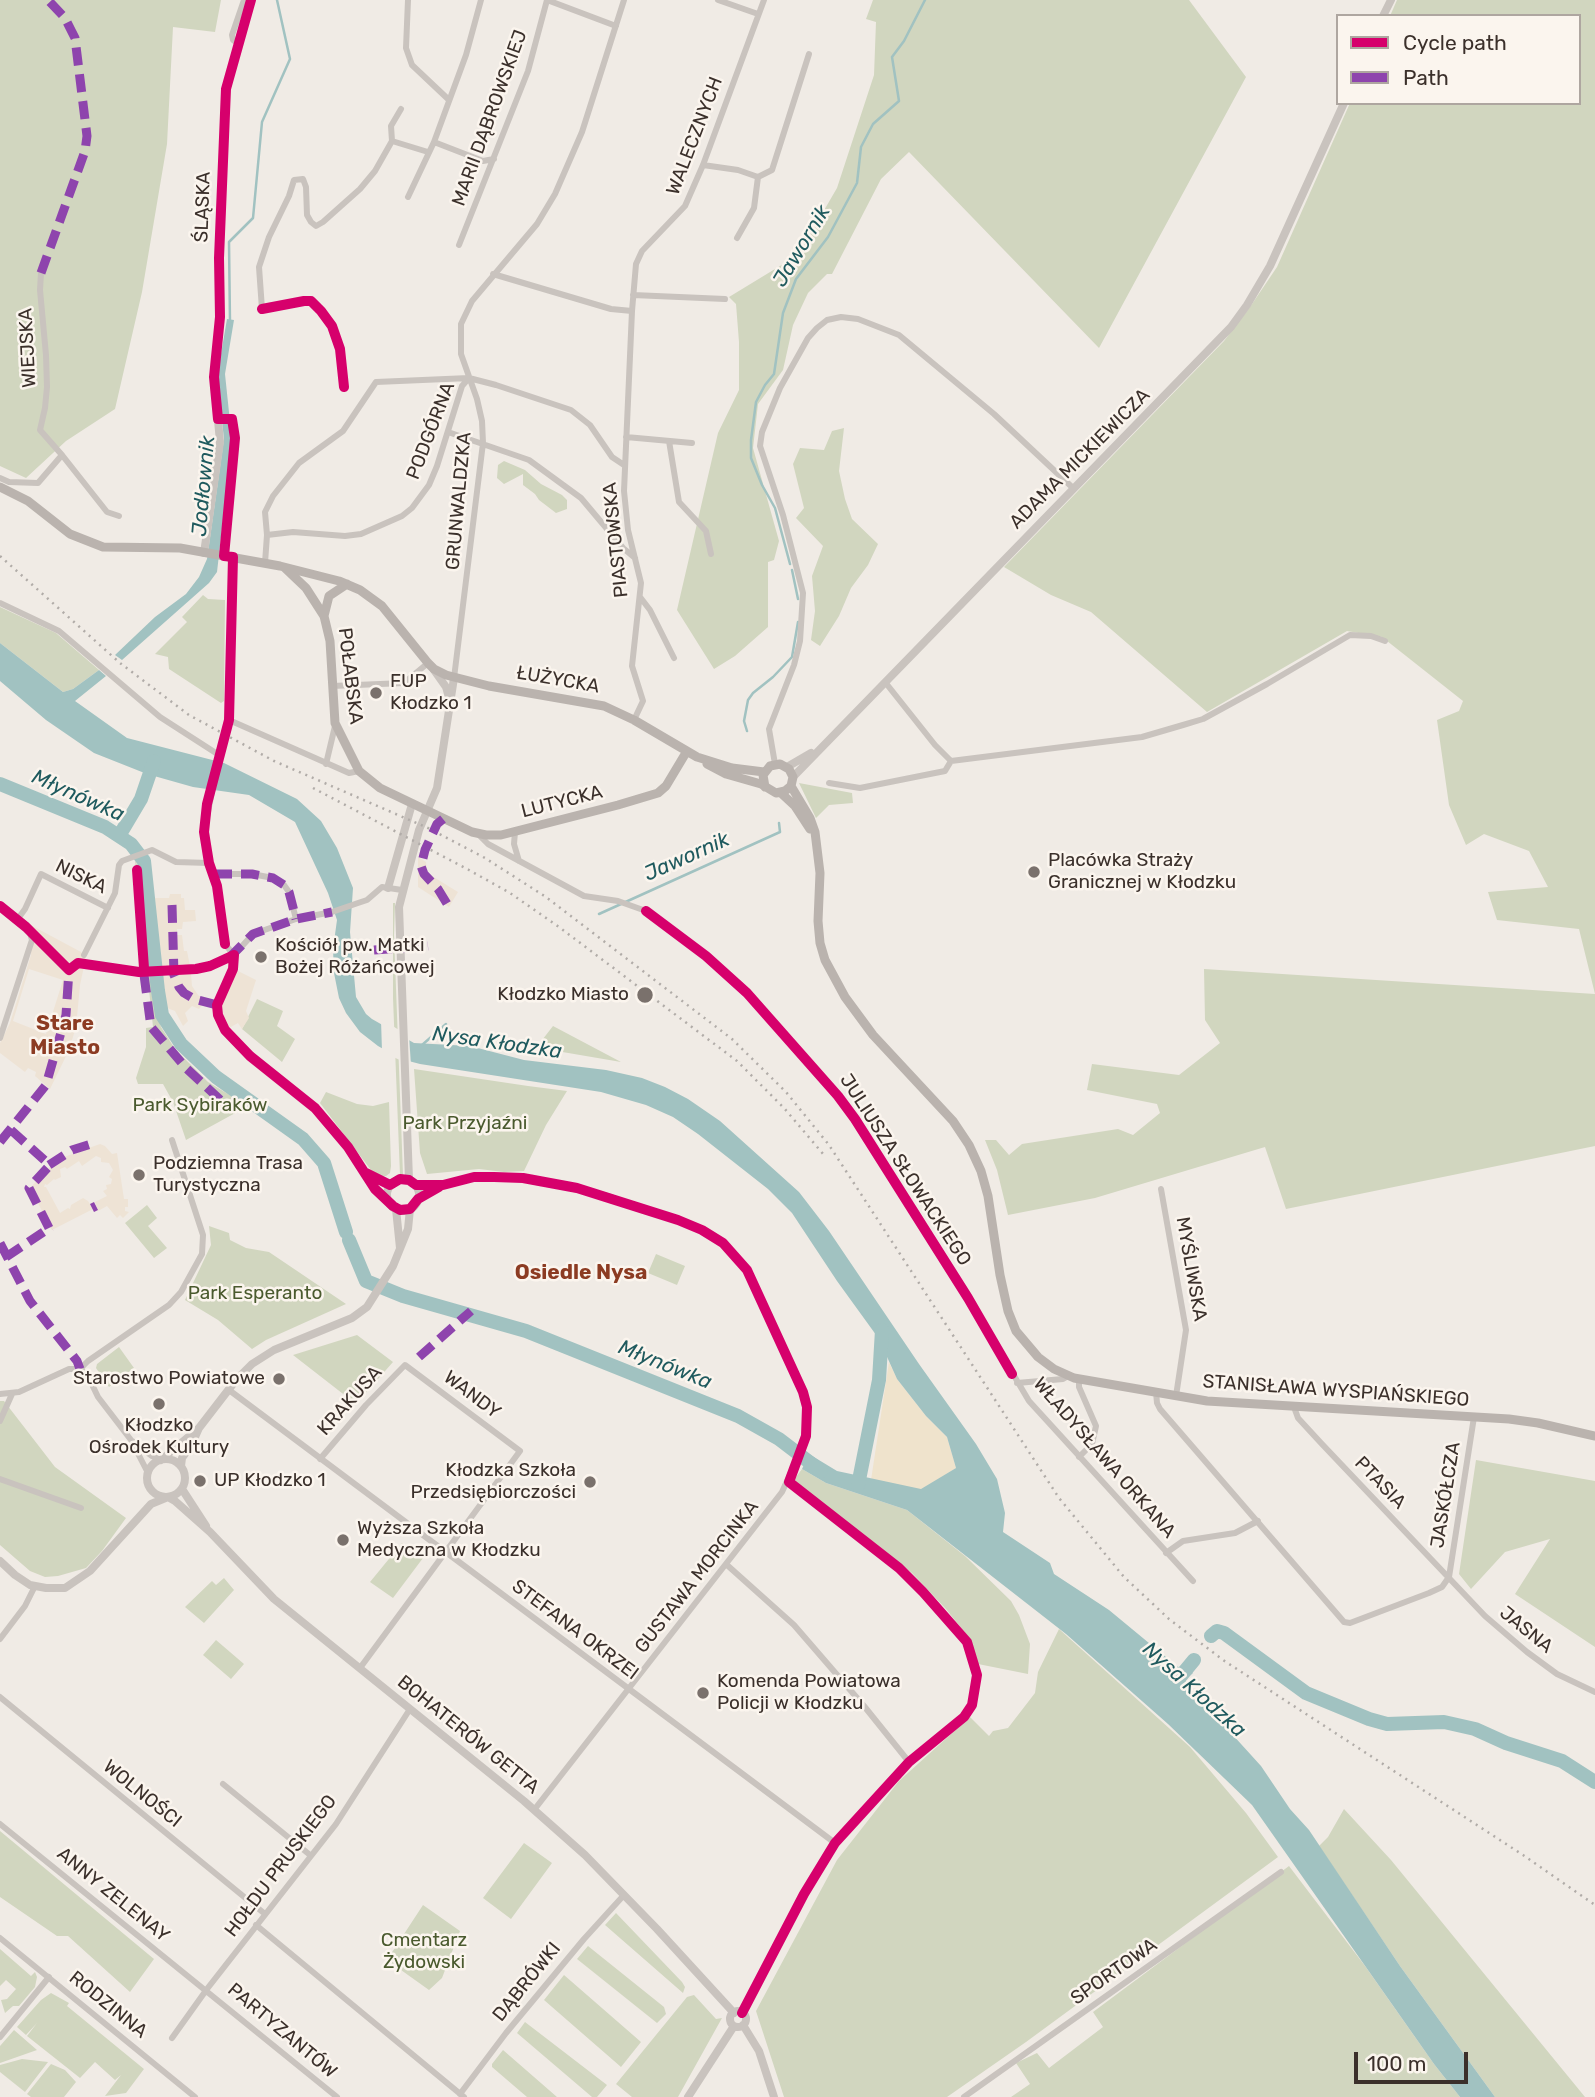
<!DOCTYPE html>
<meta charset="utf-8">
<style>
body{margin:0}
#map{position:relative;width:1595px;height:2097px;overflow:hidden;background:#f0ebe5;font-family:Rubik,sans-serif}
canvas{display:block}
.legend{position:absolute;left:1336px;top:14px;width:245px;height:91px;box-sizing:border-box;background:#fbf5ee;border:2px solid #aea6a0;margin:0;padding:9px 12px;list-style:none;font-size:21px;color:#3b302b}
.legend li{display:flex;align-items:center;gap:14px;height:35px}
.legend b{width:35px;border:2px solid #aea6a0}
.scale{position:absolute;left:1354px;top:2052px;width:114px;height:32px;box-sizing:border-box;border:4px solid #3b302b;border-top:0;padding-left:9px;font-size:21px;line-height:24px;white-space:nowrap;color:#3b302b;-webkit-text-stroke:5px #fbf5ee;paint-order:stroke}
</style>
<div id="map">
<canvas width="1595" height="2097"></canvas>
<ul class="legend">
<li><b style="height:9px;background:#d6006c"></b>Cycle path</li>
<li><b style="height:9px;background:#8e44ad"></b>Path</li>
</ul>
<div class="scale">100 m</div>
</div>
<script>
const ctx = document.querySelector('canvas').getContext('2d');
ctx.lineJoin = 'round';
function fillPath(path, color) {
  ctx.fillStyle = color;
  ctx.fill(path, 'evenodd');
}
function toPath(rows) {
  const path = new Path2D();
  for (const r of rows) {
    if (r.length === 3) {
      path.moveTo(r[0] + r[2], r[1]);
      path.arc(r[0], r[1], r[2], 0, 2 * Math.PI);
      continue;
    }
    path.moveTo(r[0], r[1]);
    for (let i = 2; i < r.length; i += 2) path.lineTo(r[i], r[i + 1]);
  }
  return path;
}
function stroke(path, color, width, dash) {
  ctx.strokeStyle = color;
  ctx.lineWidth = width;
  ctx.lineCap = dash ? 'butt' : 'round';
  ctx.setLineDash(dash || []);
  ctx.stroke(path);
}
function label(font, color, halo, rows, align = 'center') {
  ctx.font = font + ' Rubik,sans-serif';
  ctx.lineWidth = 5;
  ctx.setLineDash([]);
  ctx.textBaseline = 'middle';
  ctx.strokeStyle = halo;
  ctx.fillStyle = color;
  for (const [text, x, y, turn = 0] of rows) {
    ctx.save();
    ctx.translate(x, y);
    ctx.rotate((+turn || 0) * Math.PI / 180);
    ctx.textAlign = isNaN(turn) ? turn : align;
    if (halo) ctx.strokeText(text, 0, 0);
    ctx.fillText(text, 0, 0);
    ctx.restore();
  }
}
fillPath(toPath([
 [0,0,221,0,215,32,173,27,167,144,142,292,115,409,66,441,26,478,0,466],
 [873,0,1189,0,1246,77,1099,348,909,152,881,179,832,274,827,274,808,293,793,325,783,370,758,404,753,448,779,541,774,560,768,562,768,627,735,656,714,669,677,610,718,433,739,390,739,342,736,304,729,297,798,255,837,188,874,75,876,22,866,19],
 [1397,0,1595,0,1595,1146,1286,1209,1265,1147,1095,1198,1008,1215,997,1170,985,1140,996,1140,1009,1155,1022,1144,1118,1129,1133,1135,1160,1113,1157,1104,1087,1090,1092,1064,1179,1075,1220,1043,1205,1020,1204,969,1595,994,1579,929,1497,920,1488,892,1548,887,1529,851,1484,834,1466,845,1449,805,1437,720,1459,711,1463,701,1382,637,1347,631,1207,712,1091,612,1051,595,1004,567,1224,341,1250,307,1277,267,1350,103,1579,103,1579,16,1390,16],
 [844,428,839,471,845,499,852,519,878,544,868,565,851,588,839,616,820,646,811,640,815,611,812,576,823,546,796,518,804,508,793,464,800,448,824,450,832,431],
 [504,461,525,470,541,484,562,495,567,500,567,509,556,513,539,500,535,494,523,485,523,474,504,484,497,478,498,465],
 [203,595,208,599,225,600,224,701,221,703,169,669,168,657,155,654,187,622,182,617],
 [0,607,56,633,99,670,73,689,63,692,0,643],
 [799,783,852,793,853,803,829,805,816,818],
 [135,860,140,871,152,996,161,1027,175,1049,208,1082,248,1106,186,1140,173,1102,163,1084,138,1084,136,1078,146,1047,146,1028,153,1027],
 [393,903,395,903,394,935,403,1175,400,1175,393,998],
 [257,999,283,1011,277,1026,295,1039,282,1062,242,1029],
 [553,1026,621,1062,539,1048,539,1044],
 [414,1069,528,1086,567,1091,546,1125,524,1171,504,1172,479,1169,427,1174,420,1153],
 [326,1092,357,1104,373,1106,389,1102,391,1166,390,1173,386,1176,380,1177,371,1170,320,1103],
 [147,1205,157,1218,148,1226,167,1248,154,1258,125,1223],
 [209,1226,229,1233,230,1240,246,1248,269,1252,346,1304,266,1340,252,1349,218,1320,185,1300,211,1245],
 [656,1254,685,1266,677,1285,648,1273],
 [357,1335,393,1362,356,1404,293,1355],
 [119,1347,134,1368,109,1387,96,1368,97,1364],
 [0,1401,4,1401,55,1467,126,1518,102,1551,86,1568,58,1576,45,1577,30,1571,0,1545],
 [1476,1460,1595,1481,1595,1647,1515,1594,1550,1539,1505,1552,1471,1589,1459,1574],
 [802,1469,826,1483,907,1510,965,1556,1011,1601,1019,1615,1030,1644,1028,1674,978,1664,970,1639,946,1609,912,1573,793,1481],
 [402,1543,423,1558,393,1598,370,1582],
 [224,1578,234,1590,204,1623,185,1607,212,1581,216,1585],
 [1059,1629,1190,1747,1246,1813,1278,1857,1026,2042,947,2097,784,2097,756,2011,837,1860,899,1781,970,1717,989,1736,993,1731,1008,1728,1035,1693,1038,1672],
 [216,1640,244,1664,231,1679,203,1655],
 [1344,1809,1391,1860,1585,2097,1495,2097,1400,1966,1319,1846,1328,1837],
 [0,1831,154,1959,130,1992,68,1936,57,1936,0,1897],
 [524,1843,552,1863,511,1919,483,1898],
 [1289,1866,1365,1966,1434,2064,1460,2097,1011,2097,1030,2084,1016,2063,1037,2053,1049,2068,1103,2027,1093,2012],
 [423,1905,460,1931,442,1978,429,1990,387,1960],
 [616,1913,682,1982,685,1987,683,1993,605,1925],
 [588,1946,664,2007,666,2014,657,2023,577,1959],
 [0,1949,31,1976,35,1972,37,1977,35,1987,19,2006,13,2006,5,2013,1,2000,7,1999,16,1989,6,1980,0,1986],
 [564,1975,641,2042,621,2067,544,2000],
 [51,1993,69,2003,67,2006,144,2069,126,2093,105,2096,121,2075,115,2080,95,2062,80,2078,75,2074,27,2036,37,2023,26,2035,17,2027,41,2000],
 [694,1995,716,2019,722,2018,678,2097,632,2097,616,2084,687,1997],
 [525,2022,607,2085,597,2097,592,2097,517,2033],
 [14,2030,37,2050,0,2063,0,2046],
 [503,2050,557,2097,527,2097,492,2067,492,2064],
 [22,2059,48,2062,25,2092,0,2072,0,2065],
 [51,2064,65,2070,76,2082,64,2097,31,2097,27,2094]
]), '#d1d6bf');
fillPath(toPath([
 [889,1362,897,1379,926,1416,947,1437,956,1468,921,1490,871,1480]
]), '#efe3cc');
fillPath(toPath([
 [418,857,426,862,427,873,458,892,449,907,418,887],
 [170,894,181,894,181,898,184,898,185,910,195,910,196,921,183,922,182,929,177,929,177,935,182,935,184,951,187,951,190,966,183,964,167,967,166,965,160,967,155,898,169,898],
 [25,922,81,952,86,957,80,985,76,1027,69,1050,50,1089,35,1076,36,1072,28,1068,25,1072,0,1053,0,1043,10,1023,31,955,29,928],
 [29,969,63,980,46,1034,13,1021],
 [236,970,256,980,246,1011,249,1018,242,1029,238,1023,229,1028,224,1019,222,1006],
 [197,972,191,974,192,986,198,995,206,1000,199,1009,192,1006,185,1013,188,1021,183,1026,175,1011,167,1008,161,974,167,977,169,974],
 [100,1144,105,1146,112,1154,117,1153,124,1199,128,1199,128,1207,125,1207,125,1211,129,1212,123,1218,120,1215,117,1218,107,1206,98,1211,95,1202,107,1196,103,1191,107,1189,106,1185,111,1184,112,1179,109,1177,113,1170,109,1163,101,1162,101,1158,96,1156,82,1166,79,1161,67,1169,65,1167,60,1169,61,1177,55,1180,54,1179,47,1185,45,1184,44,1187,46,1187,60,1213,68,1208,70,1209,71,1205,83,1198,88,1201,93,1209,52,1230,30,1188,51,1166,64,1157]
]), '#eee3d5');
fillPath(toPath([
 [227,319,234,320,225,374,232,441,217,572,209,583,122,660,115,655,155,617,186,594,199,577,207,559,224,439,217,377],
 [0,643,63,692,73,689,99,670,106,676,75,701,127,738,224,763,297,799,321,821,337,848,353,888,350,932,356,997,366,1014,372,1019,414,1043,470,1046,524,1060,606,1070,642,1078,665,1087,688,1099,720,1121,799,1192,829,1231,919,1364,976,1444,997,1479,1005,1513,1003,1532,1050,1563,1054,1574,1109,1610,1178,1667,1185,1666,1193,1673,1185,1680,1192,1690,1261,1766,1290,1809,1309,1830,1400,1966,1495,2097,1460,2097,1434,2064,1252,1805,1168,1724,1066,1634,907,1510,826,1483,802,1469,809,1454,837,1471,921,1489,956,1468,947,1437,926,1416,897,1379,879,1339,837,1281,792,1213,768,1189,698,1134,673,1117,646,1105,601,1092,420,1064,401,1059,378,1046,360,1032,346,1013,339,998,334,973,333,949,337,920,328,893,295,822,249,795,193,787,147,774,94,753,46,720,0,681]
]), '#a1c2c1');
fillPath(toPath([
 [381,1019,409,1036,411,1065,382,1052]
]), '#f0ebe5');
stroke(toPath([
 [230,323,229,242,253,218,262,122,290,59,277,0],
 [790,564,775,508,762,485,751,458,751,440,756,402,765,385,774,374,783,313,796,279,828,237,857,183,861,147,873,124,899,101,892,57,904,41,925,0],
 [792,570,798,599],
 [747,731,744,721,748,700,753,693,773,677,792,657,798,622],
 [599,914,780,832,779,823],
 [422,1045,446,1024]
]), '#a1c2c1', 2.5);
stroke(toPath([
 [0,784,105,827,131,844,144,861,158,991,162,1015,181,1044,216,1077,303,1139,324,1163,346,1232],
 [119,836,141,799,154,761],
 [349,1240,366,1281,403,1296,526,1331,738,1416,779,1439,821,1471],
 [858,1485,879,1380,882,1330],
 [1211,1636,1217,1631,1224,1633,1306,1693,1369,1719,1387,1724,1444,1722,1475,1729,1506,1743,1562,1761,1595,1782],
 [1175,1683,1194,1660]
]), '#a1c2c1', 14);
stroke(toPath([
 [221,747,226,730]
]), '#ccc6c0', 6, [6, 3]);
stroke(toPath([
 [408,0,406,48,412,65,448,99],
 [547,0,616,26],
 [718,0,758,14],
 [239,44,233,40,232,35,244,0],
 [392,141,391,126,401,109],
 [434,142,483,161,494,159],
 [703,165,738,170,758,177,772,170,809,54],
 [408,197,434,142,466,55,481,0],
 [737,238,754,208,758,177],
 [459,245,528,71,547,0],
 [41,273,40,290,46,355,47,387,45,408,40,430,62,455,107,512,119,516],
 [493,274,611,309,632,311],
 [633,295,725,299],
 [262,309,259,267,269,237,289,196,294,180,303,179,306,187,307,215,311,222,316,226,323,222,360,189,375,171,392,141,428,152],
 [448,432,529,460,581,498,623,548,635,558],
 [626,437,692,443],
 [669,441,679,502,706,531,711,554],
 [0,478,9,482,38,483,62,455],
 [267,535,293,532,345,536,361,534,402,516,412,508,429,485,437,466,462,386,469,378],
 [265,563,267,535,265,512,273,496,299,463,343,431,376,382,469,378,496,385,571,410,590,425,612,457,624,465],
 [640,597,650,610,674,658],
 [0,603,59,631,160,717,219,755],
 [454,678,483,443,482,421,477,399,461,354,461,324,472,301,537,224,555,194,582,132,624,0],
 [332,686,404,683,428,663],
 [229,720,340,769,349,773,359,771],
 [634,720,643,701,632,666,641,583,628,530,624,491,632,311,636,264,642,251,685,206,703,165,764,0],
 [226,730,230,701,233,557],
 [221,747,204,832,209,863,217,886,225,944,234,955],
 [951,761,1142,737,1183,725,1203,719,1267,684,1350,635,1371,636,1385,641],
 [326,764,335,726],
 [775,764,769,729,794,665,800,641,803,593,783,515,760,446,762,432,780,388,808,338,817,328,827,320,841,317,858,319,899,335,994,414,1073,488],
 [829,783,860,788,945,771,951,761,935,745,885,682],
 [515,832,514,844,519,861],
 [479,835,488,844,584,896,618,901,646,911,706,956,747,993,819,1073,855,1119,968,1298,1029,1401,1193,1581],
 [214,874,252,874,273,878,284,885,289,892,296,919],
 [0,906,29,930,32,940,0,1038],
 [17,920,25,909,41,874,108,908],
 [84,955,115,893,119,865,122,861,152,850,176,862,209,863],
 [234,955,233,969,217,1005,218,1015,225,1030,250,1056,315,1108,348,1147,375,1189,388,1200],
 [234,955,253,934,296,919,332,912,358,903,367,900,382,887,402,890],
 [368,1174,390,1185],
 [416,1185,443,1185,474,1177,523,1178,577,1188,611,1197,702,1230,723,1243,747,1270,789,1360,807,1407,804,1444,782,1492,534,1810],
 [1161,1189,1186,1330,1176,1396],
 [418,1199,441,1186],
 [80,1369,88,1361,169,1305,181,1292,202,1254,203,1235,172,1140],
 [80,1369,87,1374,98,1397,131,1440,148,1473],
 [1079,1379,1079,1387,1096,1426,1092,1444,1079,1457],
 [1017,1383,1063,1379,1068,1376],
 [229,1390,835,1843],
 [1156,1392,1157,1403,1160,1409,1344,1622,1350,1623,1429,1593,1442,1587,1449,1577,1474,1417],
 [0,1394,19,1392,69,1369,80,1369],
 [1294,1407,1298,1418,1321,1443,1485,1616,1527,1652,1557,1674,1595,1692],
 [0,1421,12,1394],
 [132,1441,152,1456,161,1460],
 [320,1459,366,1405,405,1365,520,1451,360,1668],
 [0,1479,81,1508],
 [1166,1553,1183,1541,1235,1533,1258,1521],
 [727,1565,794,1625,864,1706,909,1762],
 [0,1639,25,1606,35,1586],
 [0,1697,265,1914],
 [223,1784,310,1855],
 [0,1824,337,2097],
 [256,1925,464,2097],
 [0,1938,195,2097],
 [742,2013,804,1894,835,1843,909,1762,964,1717,972,1705,977,1675,967,1642,923,1592,899,1568,789,1482],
 [0,2037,49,1977],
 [172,2038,207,1989,336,1824,410,1709],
 [460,2094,506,2033,584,1939,624,1895],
 [964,2097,1281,1872]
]), '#c9c3be', 6);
stroke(toPath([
 [1383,16,1391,0],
 [204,553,220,442,214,377,220,317,219,258,226,89,251,0],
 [434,670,446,687,450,701],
 [787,767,811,753],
 [793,777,1231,327,1247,305,1270,266,1344,103],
 [388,888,412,804],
 [403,1195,16],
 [409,1180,399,907,419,830,437,788,454,678],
 [396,1209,400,1248],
 [166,1478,19],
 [161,1460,199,1428],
 [181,1466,182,1458,192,1444,199,1428,236,1380,252,1364,274,1350,352,1318,367,1307,393,1266,408,1229,410,1209],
 [182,1489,206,1526],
 [0,1561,15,1575,30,1585,46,1588,65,1588,90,1571,151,1504,168,1497,175,1501,210,1532,274,1599,524,1801,585,1855,657,1929,734,2013],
 [738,2019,8],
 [743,2025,759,2051,774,2097],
 [688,2097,734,2026]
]), '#c9c3be', 8);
stroke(toPath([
 [0,487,28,501,70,534,103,547,180,548,280,566,339,581,360,590,382,606,428,663,434,669,446,675,489,686,604,706,634,720,697,757,732,768,764,772],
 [285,568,306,588,324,616,330,641,335,723,359,771,380,788,472,832,486,835,501,835,618,805,658,793,666,786,687,751],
 [324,616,329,596,347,584],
 [707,764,726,774,761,784,776,793,785,791,791,786,793,777,789,769,780,764,770,766,763,775,765,787],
 [791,786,810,818,815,832,820,873,818,921,820,943,825,960,845,997,873,1035,953,1121,969,1145,981,1171,988,1196,1000,1275,1008,1311,1016,1331,1038,1357,1054,1369,1074,1378,1207,1401,1509,1419,1538,1423,1595,1436],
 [781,793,795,806,810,829]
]), '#bab3ae', 9);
stroke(toPath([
 [0,556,120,663,189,715,274,761,428,828,485,858,546,897,732,1039,786,1092,829,1145,1059,1498,1124,1577,1169,1619,1223,1660,1523,1855,1595,1905],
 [313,788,469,870,510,893,559,927,737,1061,784,1108,824,1155]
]), '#b1aca8', 2.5, [2, 5]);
stroke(toPath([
 [41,273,85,151,87,136,75,38,65,18,48,0],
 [443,819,437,824,425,850,421,866,424,874,438,889,449,907],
 [214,874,252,874,273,878,284,885,289,892,296,919],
 [172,905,174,975,179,987,184,993,194,999,217,1005],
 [374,950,428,946],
 [229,958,253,934,296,919,332,912],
 [144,975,151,1027,186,1068,228,1107],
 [11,1130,51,1166],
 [0,1142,46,1085,66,1015,69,970],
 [49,1165,72,1150,94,1143],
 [92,1208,96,1206],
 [49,1228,29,1188,50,1165],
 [0,1243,30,1301,77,1361,80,1369],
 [6,1257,51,1227],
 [419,1357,471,1311]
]), '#8e44ad', 9, [18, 9]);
stroke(toPath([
 [262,309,304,301,311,301,321,311,332,326,340,349,344,387],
 [137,870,144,968],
 [0,906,26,927,69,970,78,963,139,972,196,969,210,966,234,955],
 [646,911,706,956,747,993,838,1096,855,1119,968,1298,1012,1374],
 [225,944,217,886,209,863,204,832,207,804,229,720,233,557,224,556,235,438,232,419,218,419,214,377,220,317,219,258,226,89,251,0],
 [234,955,233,969,217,1005,218,1015,225,1030,250,1056,315,1108,348,1147,375,1189,393,1206,400,1210,410,1209,418,1199,439,1187],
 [366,1173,390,1185,400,1179,409,1180,416,1185,443,1185,474,1177,494,1177,523,1178,577,1188,678,1220,702,1230,723,1243,747,1270,803,1392,807,1407,806,1436,789,1482,899,1568,923,1592,967,1642,977,1675,972,1705,964,1717,909,1762,835,1843,804,1894,742,2013]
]), '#d6006c', 10);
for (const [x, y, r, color] of [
 [376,693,7,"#7a716c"],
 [1034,872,7,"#7a716c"],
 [261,957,7,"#7a716c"],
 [645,995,9,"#7a716c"],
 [139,1175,7,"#7a716c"],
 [279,1379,7,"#7a716c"],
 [159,1404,7,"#7a716c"],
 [200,1481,7,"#7a716c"],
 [590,1482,7,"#7a716c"],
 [343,1540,7,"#7a716c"],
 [703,1693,7,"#7a716c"]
]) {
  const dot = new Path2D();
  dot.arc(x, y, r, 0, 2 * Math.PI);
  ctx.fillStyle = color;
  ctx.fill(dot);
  stroke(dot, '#fbf5ee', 2.5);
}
label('19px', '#3b302b', '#fbf5ee', [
 ["MARII DĄBROWSKIEJ",490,118,-70],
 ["WALECZNYCH",695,136,-69],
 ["ŚLĄSKA",203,207,-88],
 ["WIEJSKA",28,348,-93],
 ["PODGÓRNA",431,431,-69],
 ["ADAMA MICKIEWICZA",1080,459,-45],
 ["GRUNWALDZKA",459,501,-85],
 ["PIASTOWSKA",616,540,-96],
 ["POŁABSKA",350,676,83],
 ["ŁUŻYCKA",558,680,10],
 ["LUTYCKA",562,802,-14],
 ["NISKA",81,877,26],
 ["JULIUSZA SŁOWACKIEGO",905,1170,57],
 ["MYŚLIWSKA",1191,1269,80],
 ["STANISŁAWA WYSPIAŃSKIEGO",1336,1391,4],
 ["WANDY",472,1395,37],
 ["KRAKUSA",350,1401,-48],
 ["WŁADYSŁAWA ORKANA",1104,1458,49],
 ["PTASIA",1380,1483,46],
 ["JASKÓŁCZA",1446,1495,-81],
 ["GUSTAWA MORCINKA",697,1577,-52],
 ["STEFANA OKRZEI",575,1630,37],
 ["JASNA",1526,1630,39],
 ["BOHATERÓW GETTA",468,1735,39],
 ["WOLNOŚCI",142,1794,39],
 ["HOŁDU PRUSKIEGO",281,1866,-53],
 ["ANNY ZELENAY",113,1895,39],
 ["SPORTOWA",1114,1972,-35],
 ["DĄBRÓWKI",527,1982,-51],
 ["RODZINNA",108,2005,39],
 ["PARTYZANTÓW",282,2031,40]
]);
label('19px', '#3b302b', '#fbf5ee', [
 ["FUP",390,682],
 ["Kłodzko 1",390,704],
 ["Placówka Straży",1048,861],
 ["Granicznej w Kłodzku",1048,883],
 ["Kościół pw. Matki",275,946],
 ["Bożej Różańcowej",275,968],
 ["Kłodzko Miasto",629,995,"right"],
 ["Podziemna Trasa",153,1164],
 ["Turystyczna",153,1186],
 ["Starostwo Powiatowe",265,1379,"right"],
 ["Kłodzko",159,1426,"center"],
 ["Ośrodek Kultury",159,1448,"center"],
 ["Kłodzka Szkoła",576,1471,"right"],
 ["Przedsiębiorczości",576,1493,"right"],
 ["UP Kłodzko 1",214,1481],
 ["Wyższa Szkoła",357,1529],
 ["Medyczna w Kłodzku",357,1551],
 ["Komenda Powiatowa",717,1682],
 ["Policji w Kłodzku",717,1704]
], 'left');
label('19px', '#4a5a2e', '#fbf5ee', [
 ["Park Sybiraków",200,1106],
 ["Park Przyjaźni",465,1124],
 ["Park Esperanto",255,1294],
 ["Cmentarz",424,1941],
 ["Żydowski",424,1963]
]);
label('italic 21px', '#1f5a5e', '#fbf5ee', [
 ["Jawornik",802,246,-59],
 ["Jodłownik",204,486,-85],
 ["Młynówka",78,796,24],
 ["Jawornik",687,857,-24],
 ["Nysa Kłodzka",497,1043,8],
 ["Młynówka",665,1365,22],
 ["Nysa Kłodzka",1194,1690,42]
]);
label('bold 21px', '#8c3b22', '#fbf5ee', [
 ["Stare",65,1024],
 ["Miasto",65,1048],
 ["Osiedle Nysa",581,1273]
]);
</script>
